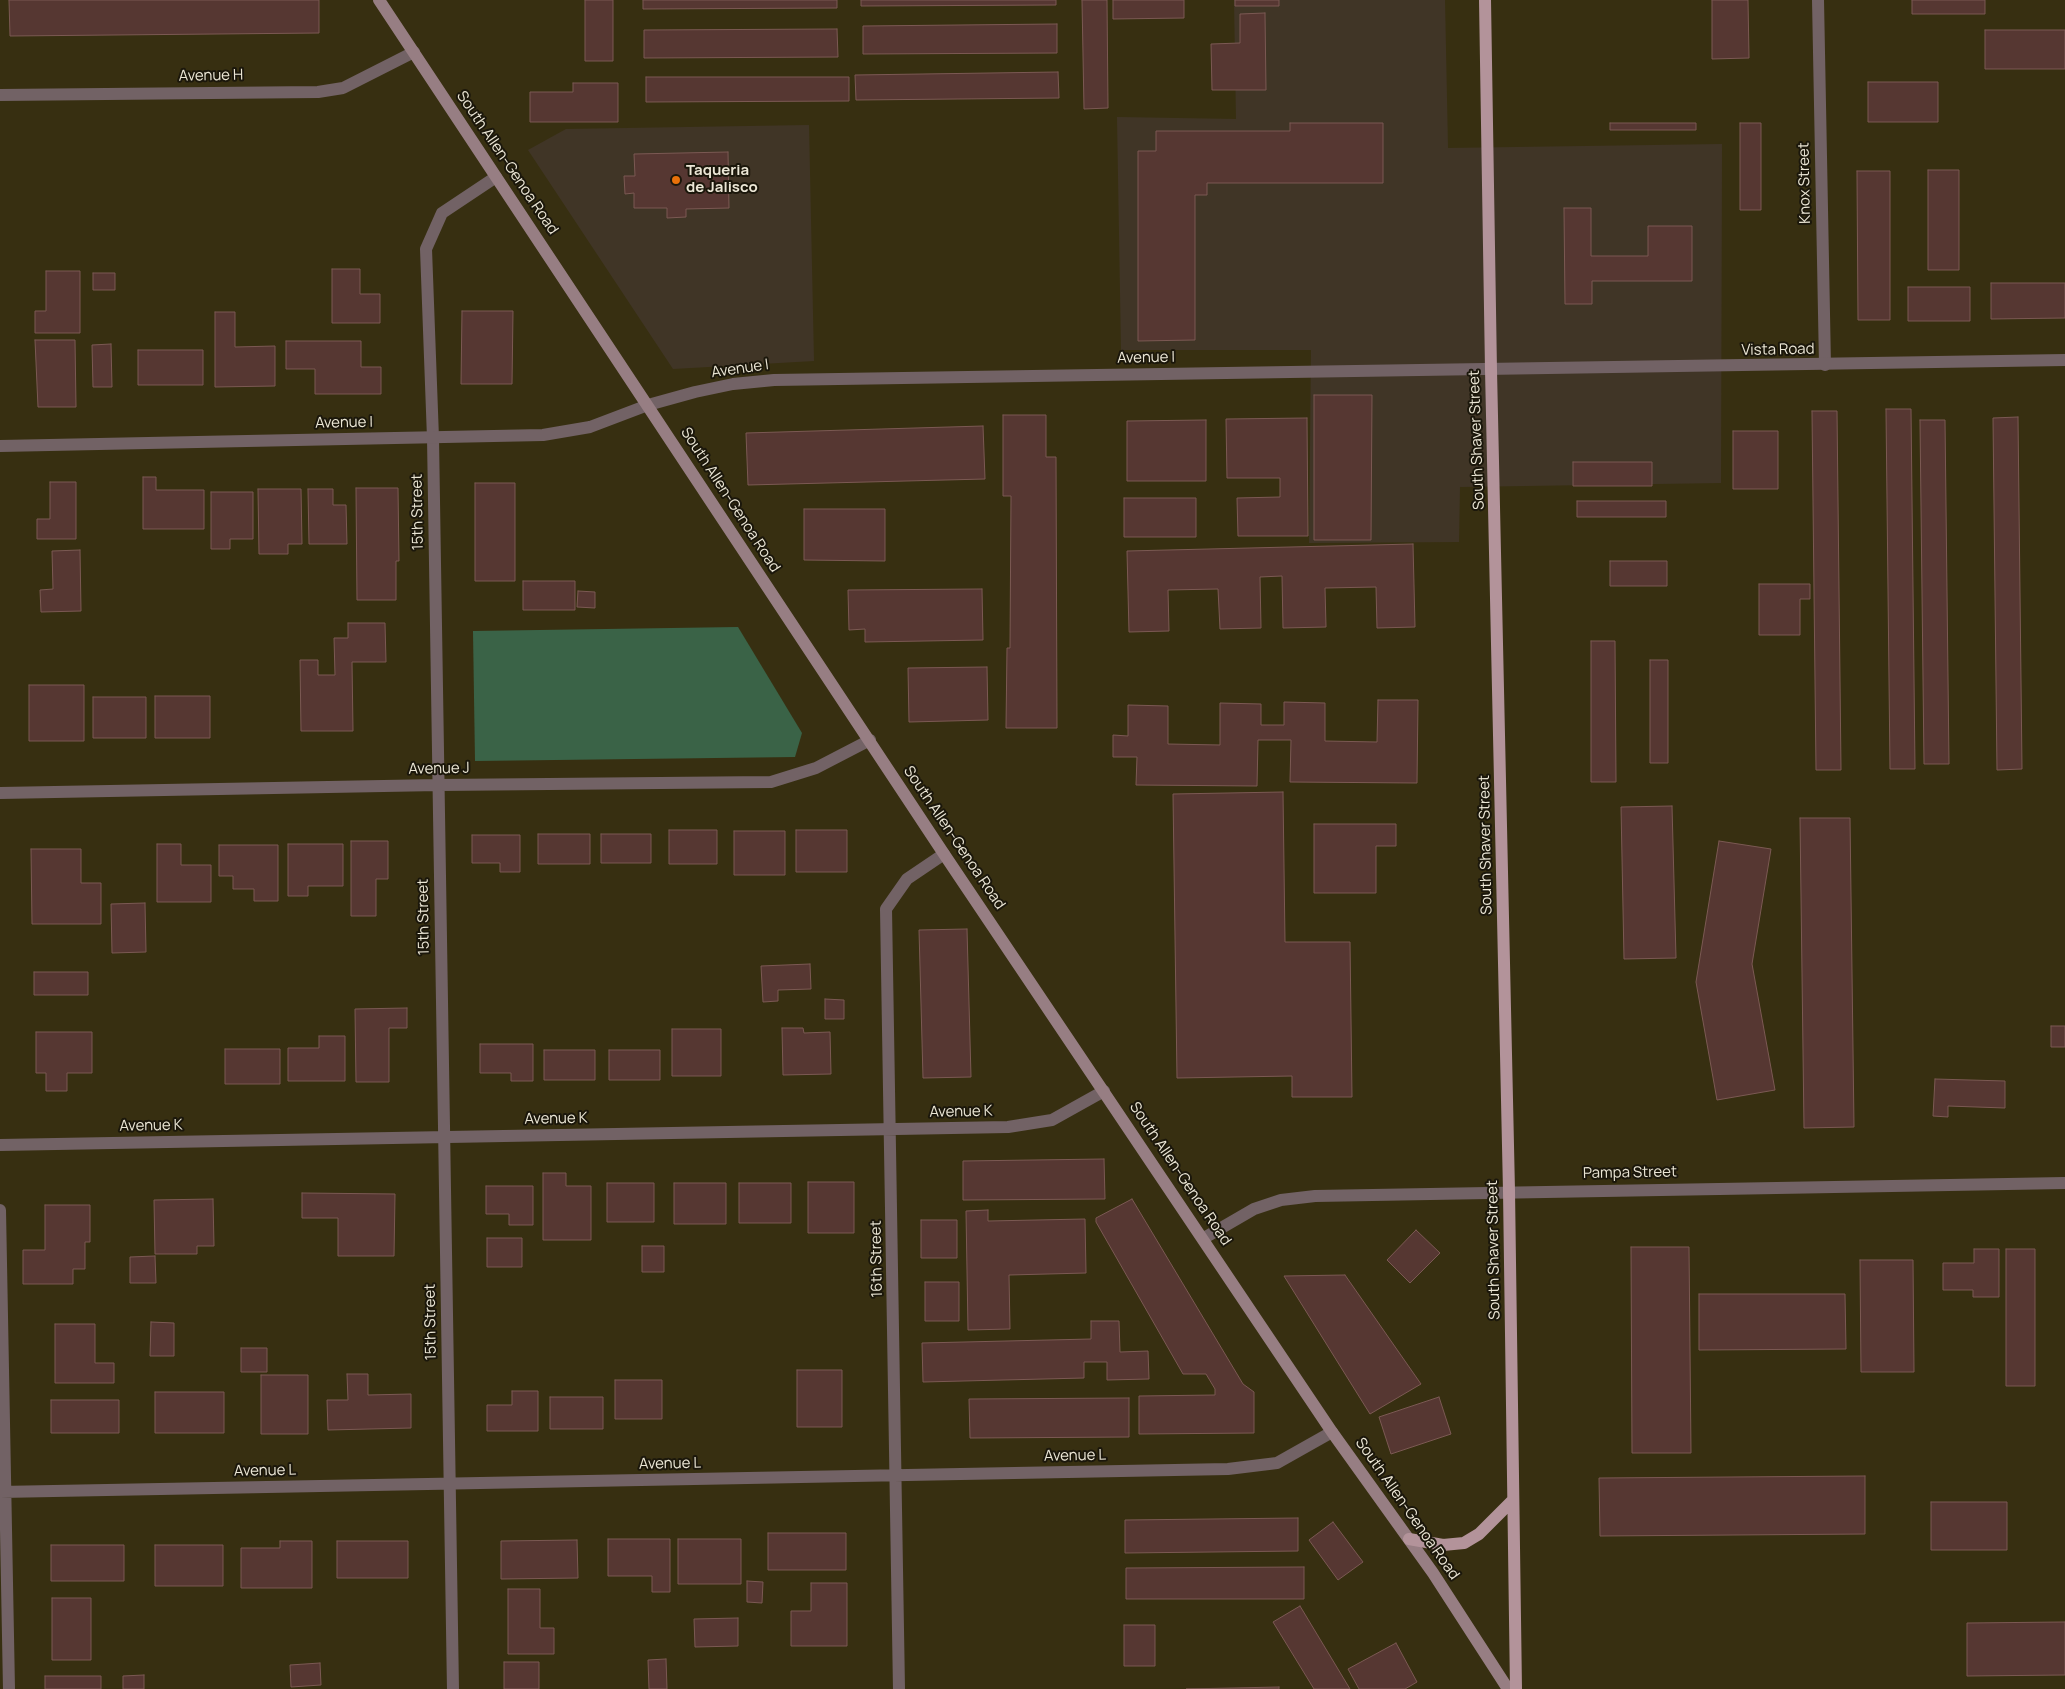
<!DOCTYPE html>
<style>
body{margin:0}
canvas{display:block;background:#372f11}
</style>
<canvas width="2065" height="1689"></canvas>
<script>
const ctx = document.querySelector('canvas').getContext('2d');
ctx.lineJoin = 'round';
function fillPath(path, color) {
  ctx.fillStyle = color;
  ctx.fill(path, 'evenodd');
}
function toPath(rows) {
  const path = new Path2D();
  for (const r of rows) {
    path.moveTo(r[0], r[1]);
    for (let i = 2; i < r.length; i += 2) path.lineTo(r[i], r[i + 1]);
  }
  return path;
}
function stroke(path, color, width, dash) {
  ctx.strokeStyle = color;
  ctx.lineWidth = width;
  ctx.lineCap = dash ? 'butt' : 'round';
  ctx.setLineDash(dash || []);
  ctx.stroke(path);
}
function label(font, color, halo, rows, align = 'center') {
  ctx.font = font + ' Manrope,sans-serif';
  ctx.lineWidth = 4;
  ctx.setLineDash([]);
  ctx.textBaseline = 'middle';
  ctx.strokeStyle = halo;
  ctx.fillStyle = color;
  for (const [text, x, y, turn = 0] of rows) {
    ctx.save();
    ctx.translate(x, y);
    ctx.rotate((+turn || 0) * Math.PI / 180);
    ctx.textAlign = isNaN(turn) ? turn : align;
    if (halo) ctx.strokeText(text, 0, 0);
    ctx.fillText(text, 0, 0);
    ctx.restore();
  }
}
fillPath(toPath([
 [1234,0,1445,0,1448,148,1722,144,1721,483,1460,487,1459,542,1309,543,1311,350,1121,350,1117,117,1236,119],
 [809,125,814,361,673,369,528,150,566,129]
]), '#403526');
fillPath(toPath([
 [738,627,802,733,795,757,475,761,473,631]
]), '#3a6347');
const building = toPath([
 [9,0,319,0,319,33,10,36,9,0],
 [585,0,613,0,613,61,585,61,585,0],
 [643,0,837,0,837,8,643,9,643,0],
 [861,0,1056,0,1056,5,861,6,861,0],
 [1082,0,1107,0,1108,108,1084,109,1082,0],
 [1113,0,1184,0,1184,18,1113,19,1113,0],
 [1235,0,1279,0,1279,6,1235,6,1235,0],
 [1712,0,1748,0,1749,58,1712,59,1712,0],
 [1912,0,1985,0,1985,14,1912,14,1912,0],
 [1265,13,1266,90,1212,90,1211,44,1240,43,1240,14,1265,13],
 [1057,24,1057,53,863,54,863,26,1057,24],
 [837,29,838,57,644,58,644,30,837,29],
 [1985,30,2065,30,2065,69,1985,69,1985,30],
 [1058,72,1059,98,856,100,855,75,1058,72],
 [646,77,849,77,849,101,646,102,646,77],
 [1868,82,1938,82,1938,122,1868,122,1868,82],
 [573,83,618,83,618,122,530,122,530,92,573,92,573,83],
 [1290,123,1383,123,1383,183,1207,183,1207,195,1195,195,1195,340,1138,341,1138,151,1156,151,1156,131,1290,131,1290,123],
 [1610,123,1696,123,1696,130,1610,130,1610,123],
 [1740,123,1761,123,1761,210,1740,210,1740,123],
 [728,152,729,208,686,209,686,217,667,218,667,208,634,208,634,193,625,194,624,176,635,176,634,154,728,152],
 [1928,170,1959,170,1959,270,1928,270,1928,170],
 [1857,171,1890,171,1890,320,1858,320,1857,171],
 [1564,208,1591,208,1591,256,1648,256,1648,226,1692,226,1692,281,1592,281,1592,304,1565,304,1564,208],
 [332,269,360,269,360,294,380,294,380,323,332,323,332,269],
 [46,271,80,271,80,333,35,333,35,311,46,311,46,271],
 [93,273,115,273,115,290,93,290,93,273],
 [1991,283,2065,283,2065,318,1991,319,1991,283],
 [1908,287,1970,287,1970,321,1908,321,1908,287],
 [462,311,513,311,512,384,461,384,462,311],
 [215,312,235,312,235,347,275,346,275,386,215,387,215,312],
 [35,340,75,340,76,407,38,407,35,340],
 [286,341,361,341,361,367,381,367,381,394,315,394,315,369,286,369,286,341],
 [111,344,112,387,93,387,92,345,111,344],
 [138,350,203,350,203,385,138,385,138,350],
 [1314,395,1372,395,1371,540,1314,540,1314,395],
 [1886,409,1911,409,1915,769,1890,769,1886,409],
 [1812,411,1837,411,1841,770,1816,770,1812,411],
 [1003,415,1046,415,1046,457,1056,457,1057,728,1006,728,1007,648,1010,648,1011,496,1003,496,1003,415],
 [2018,417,2022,769,1997,770,1993,418,2018,417],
 [1307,418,1308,536,1238,536,1237,498,1280,497,1280,478,1227,478,1226,419,1307,418],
 [1206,420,1206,481,1127,481,1127,421,1206,420],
 [1920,420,1945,420,1949,764,1924,764,1920,420],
 [983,426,985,479,748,485,746,433,983,426],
 [1733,431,1778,431,1778,489,1733,489,1733,431],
 [1573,462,1652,462,1652,486,1573,486,1573,462],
 [143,477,156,477,156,490,204,490,204,529,143,529,143,477],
 [50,482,76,482,76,539,37,539,37,519,50,519,50,482],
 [475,483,515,483,515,581,475,581,475,483],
 [356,488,398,488,399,561,396,561,396,600,357,600,356,488],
 [258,489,301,489,302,544,288,544,288,554,259,554,258,489],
 [308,489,333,489,333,505,346,505,347,544,309,544,308,489],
 [211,492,253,492,253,539,230,539,230,549,211,549,211,492],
 [1124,498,1196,498,1196,537,1124,537,1124,498],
 [1577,501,1666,501,1666,517,1577,517,1577,501],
 [804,509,885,509,885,561,804,560,804,509],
 [1413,544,1415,627,1377,628,1376,587,1325,588,1326,627,1283,628,1282,576,1260,577,1261,628,1220,629,1218,589,1168,590,1169,631,1129,632,1127,551,1413,544],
 [80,550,81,611,41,612,40,590,53,589,52,551,80,550],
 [1610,561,1667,561,1667,586,1610,586,1610,561],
 [523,581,575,581,575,610,523,610,523,581],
 [1759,584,1810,584,1810,599,1800,599,1800,635,1759,635,1759,584],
 [982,589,983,640,865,642,865,629,849,630,848,590,982,589],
 [578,591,595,592,595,608,577,607,578,591],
 [348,623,385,623,386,662,352,662,353,731,301,731,300,660,318,660,318,675,335,675,334,638,348,638,348,623],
 [1591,641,1615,641,1616,782,1591,782,1591,641],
 [1650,660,1668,660,1668,763,1650,763,1650,660],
 [987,667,988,720,909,722,908,668,987,667],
 [29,685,84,685,84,741,29,741,29,685],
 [155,696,210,696,210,738,155,738,155,696],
 [93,697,146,697,146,738,93,738,93,697],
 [1378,700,1418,700,1417,783,1290,782,1291,740,1258,740,1257,786,1136,785,1137,757,1113,757,1113,735,1128,736,1128,705,1168,706,1168,744,1220,745,1220,703,1261,704,1261,725,1284,725,1284,702,1325,703,1325,741,1377,742,1378,700],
 [1283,792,1285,942,1350,942,1352,1097,1292,1097,1292,1076,1177,1078,1173,794,1283,792],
 [1672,806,1676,958,1624,959,1621,807,1672,806],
 [1800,818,1850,818,1854,1127,1804,1128,1800,818],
 [1314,824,1396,824,1396,846,1376,846,1376,893,1314,893,1314,824],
 [669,830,717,830,717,864,669,864,669,830],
 [796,830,847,830,847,872,796,872,796,830],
 [734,831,785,831,785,875,734,875,734,831],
 [538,834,590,834,590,864,538,864,538,834],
 [601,834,651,834,651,863,601,863,601,834],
 [472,835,520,835,520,872,500,872,500,863,472,863,472,835],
 [351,841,388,841,388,879,376,879,376,916,351,916,351,841],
 [1719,841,1771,849,1752,964,1775,1090,1717,1100,1696,982,1719,841],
 [157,844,181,844,181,865,211,865,211,902,157,902,157,844],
 [288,844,343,844,343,886,308,886,308,896,288,896,288,844],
 [219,845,278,845,278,901,254,901,254,889,233,889,233,876,219,876,219,845],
 [31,849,81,849,81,883,101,883,101,924,32,924,31,849],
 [145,903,146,952,112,953,111,904,145,903],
 [967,929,971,1077,923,1078,919,930,967,929],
 [810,964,811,989,778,990,778,1001,763,1002,761,966,810,964],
 [34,972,88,972,88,995,34,995,34,972],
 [825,999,844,1000,844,1019,825,1019,825,999],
 [407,1008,407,1028,389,1028,389,1082,356,1082,355,1009,407,1008],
 [2051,1026,2065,1026,2065,1047,2051,1047,2051,1026],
 [782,1028,803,1028,804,1033,830,1032,831,1074,783,1075,782,1028],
 [672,1029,721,1029,721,1076,672,1076,672,1029],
 [36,1032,92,1032,92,1073,67,1073,67,1091,46,1091,46,1073,36,1073,36,1032],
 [319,1036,345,1036,345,1081,288,1081,288,1048,319,1048,319,1036],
 [480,1044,533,1044,533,1081,511,1081,511,1073,480,1073,480,1044],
 [225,1049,280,1049,280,1084,225,1084,225,1049],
 [544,1050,595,1050,595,1080,544,1080,544,1050],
 [609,1050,660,1050,660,1080,609,1080,609,1050],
 [1935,1079,2005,1081,2005,1108,1948,1106,1948,1117,1933,1116,1935,1079],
 [1104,1159,1105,1199,963,1200,963,1161,1104,1159],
 [543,1173,566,1173,566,1186,591,1186,591,1240,543,1240,543,1173],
 [808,1182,854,1182,854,1233,808,1233,808,1182],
 [607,1183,654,1183,654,1222,607,1222,607,1183],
 [674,1183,726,1183,726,1224,674,1224,674,1183],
 [739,1183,791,1183,791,1223,739,1223,739,1183],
 [486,1186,533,1186,533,1225,509,1225,509,1214,486,1214,486,1186],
 [302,1193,395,1194,394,1256,338,1256,338,1218,302,1218,302,1193],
 [213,1199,214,1246,197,1246,197,1254,155,1254,154,1200,213,1199],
 [1132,1199,1243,1384,1254,1392,1254,1433,1139,1434,1139,1396,1215,1395,1215,1389,1206,1374,1183,1374,1096,1222,1096,1218,1132,1199],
 [45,1205,90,1205,90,1242,85,1242,85,1269,73,1269,73,1284,23,1284,23,1250,45,1250,45,1205],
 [988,1210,988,1221,1085,1219,1086,1273,1009,1275,1010,1329,968,1330,966,1211,988,1210],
 [921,1220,957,1220,957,1258,921,1258,921,1220],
 [1416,1230,1440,1253,1410,1283,1387,1260,1416,1230],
 [487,1238,522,1238,522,1267,487,1267,487,1238],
 [642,1246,664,1246,664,1272,642,1272,642,1246],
 [1631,1247,1689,1247,1691,1453,1632,1453,1631,1247],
 [1974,1249,1999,1249,1999,1297,1973,1297,1973,1290,1943,1290,1943,1263,1974,1263,1974,1249],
 [2006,1249,2035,1249,2035,1386,2006,1386,2006,1249],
 [155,1256,156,1283,130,1283,130,1257,155,1256],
 [1860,1260,1913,1260,1914,1372,1861,1372,1860,1260],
 [1345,1275,1421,1384,1370,1414,1284,1276,1345,1275],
 [925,1282,959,1282,959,1321,925,1321,925,1282],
 [1699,1294,1845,1294,1846,1349,1699,1350,1699,1294],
 [1091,1321,1119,1321,1120,1352,1148,1351,1149,1379,1107,1380,1107,1362,1084,1362,1084,1378,923,1382,922,1343,1091,1339,1091,1321],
 [151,1322,174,1323,174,1356,150,1356,151,1322],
 [55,1324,95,1324,95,1363,114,1363,114,1383,55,1383,55,1324],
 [241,1348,267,1348,267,1372,241,1372,241,1348],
 [797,1370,842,1370,842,1427,797,1427,797,1370],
 [347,1374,368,1374,368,1395,411,1394,411,1428,328,1430,327,1400,348,1400,347,1374],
 [261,1375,308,1375,308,1434,261,1434,261,1375],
 [615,1380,662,1380,662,1419,615,1419,615,1380],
 [512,1391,538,1391,538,1431,487,1431,487,1405,512,1405,512,1391],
 [155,1392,224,1392,224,1433,155,1433,155,1392],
 [550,1397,603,1397,603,1429,550,1429,550,1397],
 [1439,1397,1451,1434,1391,1454,1379,1417,1439,1397],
 [1129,1398,1129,1437,970,1438,969,1399,1129,1398],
 [51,1400,119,1400,119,1433,51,1433,51,1400],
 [1865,1476,1865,1534,1600,1536,1599,1478,1865,1476],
 [1931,1502,2007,1502,2007,1550,1931,1550,1931,1502],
 [1298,1518,1298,1551,1125,1553,1125,1520,1298,1518],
 [1333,1522,1363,1562,1338,1580,1309,1540,1333,1522],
 [768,1533,846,1533,846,1570,768,1570,768,1533],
 [608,1539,670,1539,670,1592,652,1592,652,1576,608,1576,608,1539],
 [678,1539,741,1539,741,1584,678,1584,678,1539],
 [577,1540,578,1578,501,1579,501,1541,577,1540],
 [280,1541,312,1541,312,1588,241,1588,241,1548,280,1548,280,1541],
 [337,1541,408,1541,408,1578,337,1578,337,1541],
 [51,1545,124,1545,124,1581,51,1581,51,1545],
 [155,1545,223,1545,223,1586,155,1586,155,1545],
 [1304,1567,1304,1599,1126,1599,1126,1568,1304,1567],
 [747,1581,763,1582,762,1603,747,1602,747,1581],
 [811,1583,847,1583,847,1646,791,1646,791,1611,811,1611,811,1583],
 [508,1589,540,1589,540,1628,554,1628,554,1654,508,1654,508,1589],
 [52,1598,91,1598,91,1660,52,1660,52,1598],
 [1300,1606,1350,1689,1314,1689,1273,1622,1300,1606],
 [738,1618,738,1646,695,1647,694,1619,738,1618],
 [2065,1622,2065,1675,1967,1676,1967,1623,2065,1622],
 [1124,1625,1155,1625,1155,1666,1124,1666,1124,1625],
 [1396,1643,1417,1682,1405,1689,1359,1689,1348,1669,1396,1643],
 [666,1659,667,1689,649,1689,648,1660,666,1659],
 [504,1662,539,1662,539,1689,504,1689,504,1662],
 [320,1663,321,1685,291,1687,290,1665,320,1663],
 [144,1675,144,1689,123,1689,123,1676,144,1675],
 [45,1676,101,1676,101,1689,45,1689,45,1676],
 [1279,1687,1279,1689,1186,1689,1279,1687]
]);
fillPath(building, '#563732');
stroke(building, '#7b5953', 1);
stroke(toPath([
 [1818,0,1825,365],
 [0,95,318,92,343,88,414,52],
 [0,793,438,785,771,782,816,768,870,740],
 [0,1145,1008,1127,1052,1120,1104,1091],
 [0,1210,9,1689],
 [1204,1238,1254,1209,1281,1200,1315,1196,2065,1183],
 [0,1492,1228,1469,1277,1463,1332,1432],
 [453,1689,433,438,426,249,442,213,496,177],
 [899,1689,886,909,907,879,944,854]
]), '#726265', 12);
stroke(toPath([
 [0,446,543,435,590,427,648,405,695,392,733,384,774,380,2065,360]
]), '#726265', 12);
stroke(toPath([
 [379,0,944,854,1332,1432,1433,1573,1508,1689]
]), '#977e83', 12);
stroke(toPath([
 [1485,0,1491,370,1509,1191,1516,1689],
 [1409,1539,1443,1545,1464,1543,1479,1534,1513,1500]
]), '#b3939a', 12);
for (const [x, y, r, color] of [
 [676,180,5,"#e8710a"]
]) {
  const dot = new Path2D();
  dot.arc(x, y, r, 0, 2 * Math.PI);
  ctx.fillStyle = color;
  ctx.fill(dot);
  stroke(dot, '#1b170b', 2);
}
label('15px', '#ece7d6', '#1b170b', [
 ["Avenue H",211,76,-1],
 ["South Allen-Genoa Road",507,163,56],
 ["Knox Street",1805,183,-91],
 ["Vista Road",1778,350,-1],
 ["Avenue I",1146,358,-1],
 ["Avenue I",740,369,-8],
 ["Avenue I",344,423,-1],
 ["South Shaver Street",1477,440,-92],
 ["South Allen-Genoa Road",730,500,57],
 ["15th Street",418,512,-91],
 ["Avenue J",439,769,-1],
 ["South Allen-Genoa Road",954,838,56],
 ["South Shaver Street",1486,845,-91],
 ["15th Street",424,917,-91],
 ["Avenue K",961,1112,-1],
 ["Avenue K",556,1119,-1],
 ["Avenue K",151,1126,-1],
 ["Pampa Street",1630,1173,-1],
 ["South Allen-Genoa Road",1180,1174,56],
 ["South Shaver Street",1494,1250,-91],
 ["16th Street",877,1259,-91],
 ["15th Street",431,1322,-91],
 ["Avenue L",1075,1456,-1],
 ["Avenue L",670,1464,-1],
 ["Avenue L",265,1471,-1],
 ["South Allen-Genoa Road",1407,1509,55]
]);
label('bold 15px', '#ece7d6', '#1b170b', [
 ["Taqueria",686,171],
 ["de Jalisco",686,188]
], 'left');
</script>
